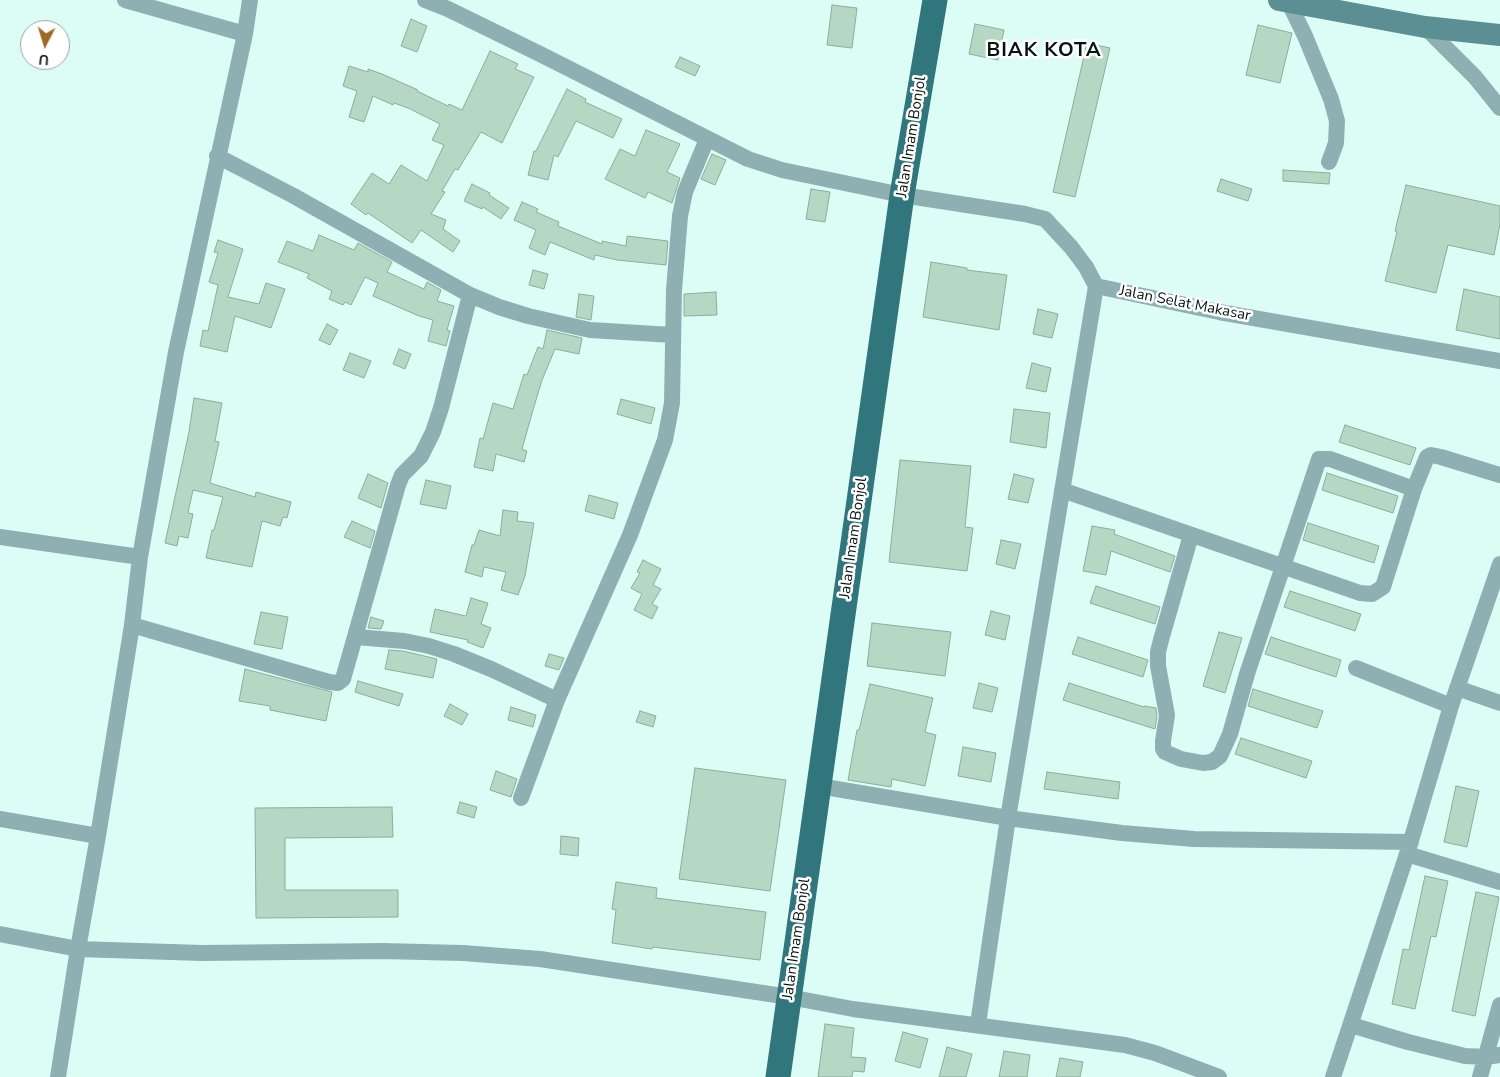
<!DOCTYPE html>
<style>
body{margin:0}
#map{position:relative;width:1500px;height:1077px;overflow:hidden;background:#dcfdf6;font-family:"Nunito Sans",sans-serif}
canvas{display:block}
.north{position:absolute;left:20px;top:20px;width:50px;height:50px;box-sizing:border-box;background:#fff;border:1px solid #9ba19f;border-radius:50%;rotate:185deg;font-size:14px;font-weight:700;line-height:20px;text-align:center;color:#051310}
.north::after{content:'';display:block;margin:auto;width:18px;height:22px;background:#9e6922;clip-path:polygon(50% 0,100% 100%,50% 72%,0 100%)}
</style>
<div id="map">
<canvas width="1500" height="1077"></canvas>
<div class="north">U</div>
</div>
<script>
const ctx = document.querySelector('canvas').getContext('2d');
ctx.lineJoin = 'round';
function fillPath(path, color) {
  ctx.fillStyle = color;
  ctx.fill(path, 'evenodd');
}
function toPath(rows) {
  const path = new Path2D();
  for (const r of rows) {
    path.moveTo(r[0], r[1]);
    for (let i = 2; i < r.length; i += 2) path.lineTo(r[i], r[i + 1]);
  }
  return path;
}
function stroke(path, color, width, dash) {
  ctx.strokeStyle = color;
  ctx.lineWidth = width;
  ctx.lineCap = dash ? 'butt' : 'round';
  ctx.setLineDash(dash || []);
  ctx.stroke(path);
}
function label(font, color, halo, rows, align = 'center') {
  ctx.font = font + ' "Nunito Sans",sans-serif';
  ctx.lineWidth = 5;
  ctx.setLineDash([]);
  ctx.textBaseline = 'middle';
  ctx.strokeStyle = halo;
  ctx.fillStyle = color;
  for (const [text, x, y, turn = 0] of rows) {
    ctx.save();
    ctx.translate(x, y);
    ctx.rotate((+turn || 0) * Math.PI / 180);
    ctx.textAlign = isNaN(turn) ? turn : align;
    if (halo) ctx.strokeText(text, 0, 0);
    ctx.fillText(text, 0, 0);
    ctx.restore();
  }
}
const building = toPath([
 [832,5,857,8,852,48,827,45,832,5],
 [411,19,427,26,417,52,401,46,411,19],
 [975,24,1004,30,998,60,969,54,975,24],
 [1258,25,1292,33,1280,83,1246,75,1258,25],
 [1087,43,1110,48,1075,197,1053,192,1087,43],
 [490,51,518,64,515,69,534,77,502,143,481,132,458,170,455,169,442,191,445,192,431,214,446,220,443,229,460,241,453,252,421,230,412,243,368,213,366,215,351,204,372,173,389,184,401,165,427,181,444,145,432,140,440,124,408,108,394,103,393,105,373,96,364,122,349,117,357,91,343,86,349,66,368,72,368,69,382,74,418,90,417,91,448,106,449,104,462,110,490,51],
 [680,57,700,66,695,76,675,67,680,57],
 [567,89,586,99,585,102,622,119,613,138,576,121,558,157,554,155,548,180,528,175,534,151,536,151,567,89],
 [646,130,680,144,667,172,680,178,672,203,648,192,645,198,605,179,620,149,635,156,646,130],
 [712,154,726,160,715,185,701,179,712,154],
 [1283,170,1330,173,1329,184,1283,181,1283,170],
 [1221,179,1252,189,1248,201,1217,191,1221,179],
 [472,184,490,193,489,195,509,208,501,219,483,207,482,209,464,201,472,184],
 [1406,185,1500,206,1500,224,1494,255,1448,245,1436,293,1385,281,1397,232,1395,231,1406,185],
 [811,189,830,192,825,222,806,219,811,189],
 [522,202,538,209,536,212,559,222,558,226,602,244,602,241,626,246,627,236,668,241,666,265,617,260,595,255,594,260,550,242,545,255,529,248,536,230,514,220,522,202],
 [319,235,354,250,358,243,392,262,387,272,424,289,427,282,441,290,437,301,454,306,447,330,450,331,446,346,428,341,433,320,419,316,373,296,378,283,365,277,351,305,345,302,343,305,329,299,332,291,307,278,309,274,278,262,287,241,313,251,319,235],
 [218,240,243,249,228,297,259,304,266,283,285,289,271,328,235,316,227,352,200,346,203,330,208,331,218,285,209,282,218,253,214,252,218,240],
 [931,262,967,268,967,270,1007,275,999,330,923,317,931,262],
 [533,270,548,274,544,289,529,285,533,270],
 [1464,289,1500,297,1500,339,1456,330,1464,289],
 [716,292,717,315,684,316,684,294,716,292],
 [579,294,594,296,591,320,576,317,579,294],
 [1038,309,1058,314,1052,338,1033,334,1038,309],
 [327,324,338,330,330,345,319,340,327,324],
 [547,330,582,338,579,354,555,349,542,380,533,410,522,449,527,451,524,462,496,454,493,471,474,467,480,438,483,439,493,403,513,409,524,374,527,375,538,347,543,349,547,330],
 [399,349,411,354,405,369,393,364,399,349],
 [350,353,371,361,364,378,343,370,350,353],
 [1032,363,1051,368,1046,392,1026,388,1032,363],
 [194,398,222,403,215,441,219,442,210,483,255,497,256,492,291,502,287,518,283,517,280,526,262,521,252,567,206,558,212,530,214,530,223,497,193,490,188,513,193,514,188,538,179,536,177,546,165,543,189,432,194,398],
 [621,399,655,408,651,424,617,414,621,399],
 [1014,409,1050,413,1046,448,1010,442,1014,409],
 [1345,425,1416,448,1410,465,1339,442,1345,425],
 [900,460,971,466,965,527,973,528,967,571,889,562,900,460],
 [1327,473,1398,496,1393,513,1322,490,1327,473],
 [368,474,388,483,381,508,358,498,368,474],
 [1014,474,1034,479,1028,503,1008,499,1014,474],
 [426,480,451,486,446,509,420,504,426,480],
 [589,495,618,503,614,519,585,511,589,495],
 [503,510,518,512,517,521,534,523,525,576,518,595,501,590,506,572,484,567,482,577,465,572,472,545,474,545,479,530,500,536,503,510],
 [352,521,375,531,370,548,344,537,352,521],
 [1308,523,1379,546,1374,563,1303,540,1308,523],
 [1092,526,1115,530,1114,534,1175,556,1170,572,1111,551,1106,575,1083,571,1092,526],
 [1001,540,1021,544,1015,569,996,564,1001,540],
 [643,560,661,569,653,585,661,589,652,604,658,607,652,619,634,610,642,594,631,588,640,573,637,572,643,560],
 [1096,586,1160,607,1155,624,1090,603,1096,586],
 [1290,591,1361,614,1355,631,1284,607,1290,591],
 [471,598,488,603,481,624,491,628,483,648,467,642,468,640,430,632,435,609,466,616,471,598],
 [991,611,1010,616,1005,640,985,635,991,611],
 [261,612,288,617,282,649,254,644,261,612],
 [371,617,384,621,381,629,368,628,371,617],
 [872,623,951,632,945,676,867,666,872,623],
 [1219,632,1242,638,1225,693,1203,686,1219,632],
 [1078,637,1148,660,1143,677,1072,654,1078,637],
 [1271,637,1341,660,1336,677,1265,654,1271,637],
 [389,650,403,651,437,659,433,678,385,669,389,650],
 [549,654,564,658,559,670,545,666,549,654],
 [245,669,332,692,326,721,270,710,270,706,239,701,245,669],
 [358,681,403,694,399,706,355,692,358,681],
 [979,683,998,688,992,712,973,708,979,683],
 [1069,683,1144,707,1144,706,1156,708,1157,715,1155,729,1063,700,1069,683],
 [870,684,933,698,925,732,936,735,925,786,892,779,891,787,848,780,857,730,859,730,870,684],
 [1253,689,1323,711,1317,728,1248,706,1253,689],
 [450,704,468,714,462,725,444,716,450,704],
 [511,707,536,715,533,727,508,720,511,707],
 [640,711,656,716,653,727,636,722,640,711],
 [1241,738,1312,761,1306,778,1235,754,1241,738],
 [963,747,996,753,991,782,958,776,963,747],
 [695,768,786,780,770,891,679,879,695,768],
 [496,771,517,779,511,797,490,790,496,771],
 [1047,772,1120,782,1118,799,1044,789,1047,772],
 [1456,786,1479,791,1467,847,1444,842,1456,786],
 [460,802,477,807,474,818,457,813,460,802],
 [392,807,393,837,285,838,285,890,398,890,398,917,256,918,255,808,392,807],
 [561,836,579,838,578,856,560,854,561,836],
 [1425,876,1448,881,1436,937,1431,936,1415,1009,1392,1004,1403,949,1409,950,1425,876],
 [616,882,657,888,656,898,766,912,760,960,653,947,652,949,612,943,616,910,612,909,616,882],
 [1476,892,1499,897,1475,1016,1452,1011,1476,892],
 [825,1024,854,1028,851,1057,866,1058,864,1072,853,1071,852,1077,818,1077,825,1024],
 [903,1032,928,1039,920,1068,895,1061,903,1032],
 [947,1047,972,1054,966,1077,939,1077,947,1047],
 [1004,1051,1030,1055,1027,1077,999,1077,1004,1051],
 [1060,1058,1083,1062,1080,1077,1056,1077,1060,1058]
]);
fillPath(building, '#b6d7c3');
stroke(building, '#8dad99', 1);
stroke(toPath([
 [125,0,245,34],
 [425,0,448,9,540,54,748,159,782,170,902,195,1025,214,1045,219,1071,247,1086,267,1096,286,1219,312,1500,361],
 [1289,3,1305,36,1331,99,1337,121,1336,143,1329,162],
 [1425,27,1475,77,1500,108],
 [217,156,292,195,470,295,499,307,528,316,590,330,673,335],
 [1062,490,1360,593,1372,594,1383,587,1414,489,1427,457,1431,455,1441,457,1500,475],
 [1191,535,1161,640,1158,652,1158,666,1167,715,1163,741,1163,749,1165,752,1181,759,1203,763,1212,762,1220,756,1230,734,1247,674,1319,459,1330,459,1414,489],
 [0,537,140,557],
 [132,625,329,682,338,683,343,679,398,485,402,475,421,456,433,432,441,408,470,295],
 [356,637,404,641,429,646,454,654,491,669,557,700],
 [1356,668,1451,706],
 [1457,688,1500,703],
 [819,786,1008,818,1122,833,1194,839,1411,842],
 [521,798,557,700,630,535,665,440,672,403,674,290,680,216,685,192,707,139],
 [0,819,98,836],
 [1407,854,1500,882],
 [0,934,78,949,202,953,383,951,463,953,540,959,789,997,853,1009,1125,1045,1155,1053,1219,1077],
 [978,1024,1008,818,1096,286],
 [1351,1025,1408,1042,1465,1056,1486,1057,1500,1055],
 [58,1077,78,949,98,836,132,625,140,557,176,352,245,34,250,0],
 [1333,1077,1407,854,1451,706,1500,564],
 [1480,1077,1500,1005]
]), '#8fb0b3', 16);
stroke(toPath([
 [1279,0,1425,27,1500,35]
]), '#5b8f93', 22);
stroke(toPath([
 [778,1077,902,195,935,0]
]), '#31767c', 25);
label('15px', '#051310', '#fff', [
 ["Jalan Imam Bonjol",912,137,-81],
 ["Jalan Selat Makasar",1185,304,11],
 ["Jalan Imam Bonjol",854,538,-82],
 ["Jalan Imam Bonjol",797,939,-82]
]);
ctx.letterSpacing = '1px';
label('bold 20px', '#051310', '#fff', [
 ["BIAK KOTA",1044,51]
]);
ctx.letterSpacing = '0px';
</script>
